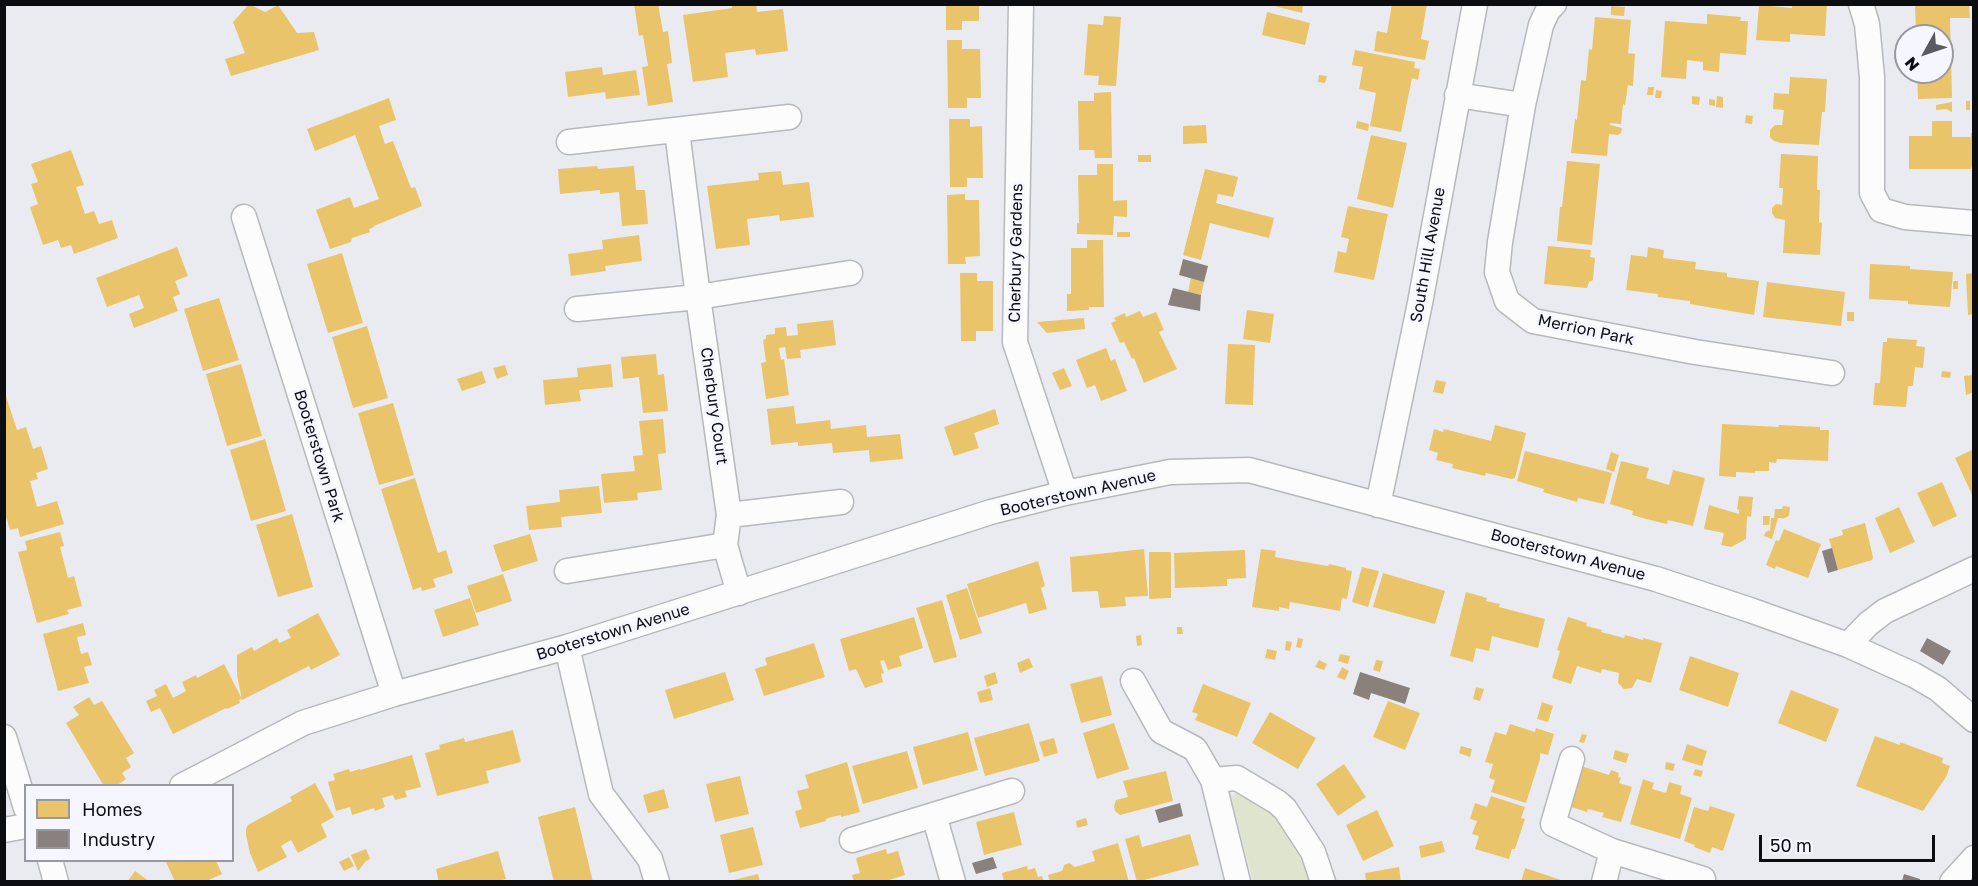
<!DOCTYPE html>
<style>
body{margin:0}
#map{position:relative;width:1978px;height:886px;overflow:hidden;background:#eaebf1;font-family:"Golos Text",sans-serif}
canvas{display:block}
.frame{position:absolute;inset:0;border:6px solid #0c0d10;pointer-events:none}
.legend{position:absolute;left:24px;top:784px;width:210px;height:78px;box-sizing:border-box;background:#f5f6ff;border:2px solid #98999f;margin:0;padding:8px 10px;list-style:none;font-size:18px;color:#0c0d10}
.legend li{display:flex;align-items:center;gap:12px;height:30px}
.legend b{width:30px;border:2px solid #98999f}
.north{position:absolute;left:1894px;top:24px;width:60px;height:60px;box-sizing:border-box;background:#f5f6ff;border:2px solid #98999f;border-radius:50%;rotate:230deg;font-size:16px;font-weight:700;line-height:24px;text-align:center;color:#0c0d10}
.north::after{content:'';display:block;margin:auto;width:21px;height:27px;background:#5a5b5f;clip-path:polygon(50% 0,100% 100%,50% 72%,0 100%)}
.scale{position:absolute;left:1759px;top:835px;width:176px;height:27px;box-sizing:border-box;border:3px solid #0c0d10;border-top:0;padding-left:8px;font-size:18px;line-height:21px;white-space:nowrap;color:#0c0d10;-webkit-text-stroke:4px #f5f6ff;paint-order:stroke}
</style>
<div id="map">
<canvas width="1978" height="886"></canvas>
<div class="frame"></div>
<ul class="legend">
<li><b style="height:16px;background:#e9c46a"></b>Homes</li>
<li><b style="height:16px;background:#8a817c"></b>Industry</li>
</ul>
<div class="north">N</div>
<div class="scale">50 m</div>
</div>
<script>
const ctx = document.querySelector('canvas').getContext('2d');
ctx.lineJoin = 'round';
function fillPath(path, color) {
  ctx.fillStyle = color;
  ctx.fill(path, 'evenodd');
}
function toPath(rows) {
  const path = new Path2D();
  for (const r of rows) {
    path.moveTo(r[0], r[1]);
    for (let i = 2; i < r.length; i += 2) path.lineTo(r[i], r[i + 1]);
  }
  return path;
}
function stroke(path, color, width, dash) {
  ctx.strokeStyle = color;
  ctx.lineWidth = width;
  ctx.lineCap = dash ? 'butt' : 'round';
  ctx.setLineDash(dash || []);
  ctx.stroke(path);
}
function label(font, color, halo, rows, align = 'center') {
  ctx.font = font + ' "Golos Text",sans-serif';
  ctx.lineWidth = 6;
  ctx.setLineDash([]);
  ctx.textBaseline = 'middle';
  ctx.strokeStyle = halo;
  ctx.fillStyle = color;
  for (const [text, x, y, turn = 0] of rows) {
    ctx.save();
    ctx.translate(x, y);
    ctx.rotate((+turn || 0) * Math.PI / 180);
    ctx.textAlign = isNaN(turn) ? turn : align;
    if (halo) ctx.strokeText(text, 0, 0);
    ctx.fillText(text, 0, 0);
    ctx.restore();
  }
}
fillPath(toPath([
 [1239,792,1276,818,1315,881,1253,881,1231,796]
]), '#dfe4cf');
fillPath(toPath([
 [249,4,265,12,278,5,297,33,314,32,319,50,231,76,225,59,245,53,233,22],
 [634,4,658,4,663,32,668,31,672,63,667,64,673,102,648,106,642,67,648,66,643,35,639,36],
 [732,4,756,4,757,12,783,9,788,51,756,55,755,49,725,53,728,77,693,82,683,15,732,8],
 [946,4,979,4,979,21,962,21,962,30,946,30],
 [1266,4,1303,4,1302,13],
 [1392,4,1427,4,1421,39,1429,41,1425,60,1374,51,1377,31,1387,33],
 [1792,4,1827,4,1825,36,1790,34,1790,42,1756,40,1759,5,1792,8],
 [1915,4,1969,4,1970,18,1950,18,1952,98,1918,99,1917,72,1942,72,1942,36,1916,36],
 [1611,6,1625,7,1624,16,1611,15],
 [1267,12,1310,23,1305,45,1262,35],
 [1707,14,1741,17,1740,21,1748,21,1746,55,1720,53,1719,72,1703,70,1703,62,1687,60,1686,79,1661,77,1665,21,1707,24],
 [1104,16,1121,17,1116,86,1098,85,1099,76,1084,75,1088,24,1103,25],
 [1595,17,1631,20,1628,53,1635,54,1633,86,1628,85,1625,105,1623,104,1621,124,1610,123,1610,125,1622,128,1621,133,1618,135,1609,134,1607,156,1571,153,1575,119,1577,120,1581,80,1586,81,1589,49,1592,50],
 [947,40,962,40,962,49,980,49,981,98,967,98,967,108,948,108],
 [1355,50,1415,62,1414,68,1420,69,1418,80,1412,78,1401,132,1370,126,1376,93,1359,89,1363,67,1352,65],
 [602,67,603,75,636,70,640,95,606,99,605,92,568,97,565,72],
 [1319,75,1327,76,1325,83,1318,82],
 [1790,77,1827,79,1825,112,1822,112,1819,145,1781,143,1774,141,1770,137,1770,130,1775,125,1782,125,1784,110,1773,109,1774,93,1789,94],
 [1648,87,1654,87,1653,95,1647,95],
 [1656,90,1662,91,1661,98,1655,98],
 [1111,92,1112,158,1095,158,1094,150,1079,150,1078,101,1094,101,1094,93],
 [1692,96,1700,97,1699,105,1692,104],
 [1717,96,1723,97,1723,108,1716,107],
 [389,98,396,120,379,126,385,144,393,141,411,188,415,187,422,206,374,226,374,227,369,229,370,232,352,238,351,242,330,249,316,210,350,197,354,208,379,199,355,135,315,151,307,129],
 [1709,99,1715,100,1715,106,1709,105],
 [1966,101,1970,101,1970,110,1966,110],
 [1952,102,1952,112,1946,109,1936,110,1936,105],
 [1746,115,1753,116,1752,124,1745,123],
 [949,119,970,119,970,127,982,126,983,178,967,178,967,187,950,187],
 [1357,121,1369,124,1368,131,1356,128],
 [1932,121,1952,121,1952,137,1971,137,1971,133,1974,133,1974,166,1972,166,1971,169,1909,169,1909,136,1932,136],
 [1206,125,1207,143,1183,144,1183,126],
 [1371,135,1407,143,1393,208,1357,199],
 [71,150,84,185,76,187,85,214,94,211,99,224,112,220,118,238,74,254,71,245,61,248,58,240,43,245,30,207,38,204,31,184,38,182,31,164],
 [1781,154,1818,156,1817,190,1820,190,1819,222,1822,223,1820,255,1783,253,1785,220,1775,218,1772,213,1772,208,1776,204,1782,205,1783,188,1779,188],
 [1138,155,1151,155,1151,162,1138,162],
 [1567,161,1600,164,1592,245,1557,241,1560,207,1562,207],
 [1097,164,1113,164,1113,201,1127,200,1127,217,1114,216,1113,235,1077,234,1077,223,1079,223,1078,175,1097,175],
 [597,166,598,169,634,166,636,190,645,190,648,224,622,226,619,192,600,194,600,190,560,194,558,169],
 [1205,169,1238,177,1233,197,1218,194,1216,203,1274,218,1269,238,1210,223,1201,260,1183,255],
 [781,171,783,185,809,182,814,217,780,221,779,215,747,219,750,245,716,249,707,186,759,180,758,173],
 [965,194,965,200,979,200,980,256,965,257,966,264,948,264,947,195],
 [1348,206,1388,214,1374,280,1334,272,1338,251,1346,253,1349,239,1341,237],
 [1117,232,1130,232,1130,237,1117,237],
 [639,235,642,261,605,266,606,271,571,276,568,254,603,249,602,240],
 [1087,240,1103,240,1104,307,1089,307,1089,310,1067,311,1067,294,1071,294,1071,248,1087,248],
 [1548,246,1591,250,1590,257,1595,258,1593,280,1589,282,1587,288,1544,284],
 [177,247,188,276,175,281,180,294,173,297,178,311,134,328,129,314,144,308,139,295,107,307,96,278],
 [1648,247,1664,250,1663,258,1696,262,1695,269,1727,273,1727,277,1759,281,1754,315,1690,304,1690,301,1658,297,1658,294,1626,290,1631,255,1647,257],
 [342,253,363,323,328,333,307,264],
 [1870,264,1910,266,1910,269,1953,272,1950,307,1908,304,1908,301,1869,299],
 [960,273,977,273,977,281,993,281,993,331,976,331,976,341,961,341],
 [1974,273,1974,314,1968,315,1966,274],
 [1191,278,1204,282,1201,295,1188,292],
 [1953,281,1958,281,1958,289,1953,289],
 [1767,282,1845,292,1841,326,1763,317],
 [219,298,239,360,203,371,184,309],
 [1247,310,1274,314,1270,343,1243,339],
 [1140,311,1143,317,1156,312,1164,330,1159,332,1177,369,1144,383,1134,358,1132,359,1124,342,1120,343,1111,323,1116,321,1114,318,1125,313,1126,317],
 [1847,312,1854,312,1854,321,1847,321],
 [1084,318,1085,329,1047,333,1037,322],
 [833,320,836,345,800,350,801,358,787,359,785,347,779,348,781,360,784,359,789,395,766,399,761,363,766,362,763,340,766,339,766,335,775,334,775,328,786,327,787,336,798,335,797,324],
 [367,326,388,398,353,408,332,337],
 [1887,338,1917,340,1916,346,1925,347,1923,368,1915,367,1913,386,1908,386,1906,407,1873,405,1875,383,1880,383,1883,342,1887,342],
 [1228,344,1255,345,1253,405,1225,404],
 [1106,348,1111,361,1115,359,1127,391,1101,401,1095,385,1087,388,1076,360],
 [656,354,658,375,664,374,668,411,643,413,639,377,623,379,621,357],
 [241,364,262,436,227,446,206,374],
 [611,364,613,387,579,390,581,401,545,405,543,380,578,377,577,368],
 [505,365,508,375,497,379,493,368],
 [1064,368,1072,386,1060,390,1052,373],
 [482,371,486,383,462,391,457,379],
 [1942,371,1951,372,1950,378,1941,377],
 [1974,375,1974,392,1966,395,1964,376],
 [1436,380,1446,382,1443,394,1433,392],
 [4,390,17,430,26,427,33,449,41,446,48,469,36,473,38,479,30,481,37,507,57,501,64,524,20,537,18,528,10,530,4,510],
 [393,403,414,475,379,485,358,413],
 [794,406,796,424,830,420,831,429,866,425,867,437,900,434,903,459,870,462,869,450,833,453,832,443,798,446,798,442,771,445,767,409],
 [995,409,999,424,974,433,979,448,954,456,944,427],
 [663,419,666,453,658,454,662,490,637,493,638,500,604,503,601,474,635,471,633,456,643,455,639,421],
 [1722,424,1779,427,1778,425,1820,427,1820,430,1829,430,1828,461,1777,459,1776,463,1769,462,1769,471,1755,471,1755,473,1736,472,1736,477,1719,476],
 [1495,425,1526,433,1515,478,1512,479,1486,473,1485,476,1452,468,1453,464,1436,460,1438,453,1429,450,1434,429,1443,432,1444,429,1491,441],
 [265,439,286,511,251,521,230,450],
 [1974,449,1974,499,1955,458],
 [1525,451,1612,473,1604,504,1578,498,1577,502,1543,492,1544,489,1517,481],
 [1611,452,1619,455,1614,472,1606,469],
 [1621,461,1649,468,1646,478,1669,485,1673,470,1705,478,1693,526,1668,520,1667,524,1650,520,1632,515,1633,511,1610,504],
 [415,478,438,553,446,550,453,573,433,579,436,587,422,591,421,587,413,590,381,489],
 [1942,482,1957,516,1933,527,1917,493],
 [599,486,602,513,561,517,562,527,529,530,526,506,560,502,559,490],
 [1739,496,1753,497,1751,517,1747,516,1746,539,1731,547,1721,545,1724,533,1704,529,1709,505,1739,514,1739,510,1737,509],
 [1783,506,1790,507,1789,516,1782,519,1782,518,1778,518,1772,539,1764,536,1765,533,1769,530,1770,532,1771,518,1774,518,1775,509,1782,509],
 [1899,507,1915,542,1890,553,1875,518],
 [292,514,313,587,278,597,256,525],
 [1763,516,1770,516,1769,525,1763,525],
 [1865,523,1873,557,1872,560,1838,570,1829,539,1843,535,1842,530],
 [1784,529,1821,544,1808,578,1776,566,1775,569,1766,565,1776,540,1779,541],
 [60,532,64,546,60,547,68,578,74,576,82,606,67,610,69,614,37,623,18,552,27,550,25,541],
 [530,534,538,561,502,572,493,545],
 [1144,549,1148,596,1125,597,1126,606,1100,608,1098,591,1072,592,1070,557],
 [1261,549,1276,551,1275,557,1328,566,1329,564,1346,568,1346,570,1352,571,1347,599,1342,598,1340,611,1290,602,1289,609,1279,607,1279,611,1252,607],
 [1245,550,1246,578,1227,579,1227,586,1175,588,1174,553],
 [1149,552,1171,552,1171,598,1149,599],
 [1038,561,1045,586,1041,588,1047,609,1029,614,1026,603,978,618,967,584],
 [1362,567,1379,571,1368,607,1352,602],
 [1383,573,1445,591,1435,624,1373,607],
 [503,574,512,601,476,613,467,586],
 [967,588,982,633,960,640,946,595],
 [1466,592,1487,598,1486,601,1500,604,1499,607,1545,619,1538,648,1492,636,1489,651,1476,648,1473,662,1450,656],
 [470,598,479,625,443,637,434,610],
 [942,600,957,657,934,663,916,608],
 [318,613,340,655,311,670,309,666,242,700,237,675,237,655,252,647,254,651,277,638,279,643,291,638,287,630],
 [914,617,923,648,899,656,902,666,888,670,884,660,880,661,884,673,881,674,883,682,865,688,856,669,849,671,840,639],
 [1568,617,1587,623,1586,626,1602,630,1601,632,1624,638,1625,635,1643,640,1643,638,1662,643,1651,683,1637,679,1632,688,1624,689,1618,683,1619,673,1602,669,1601,673,1577,666,1571,684,1552,678,1560,651,1557,650],
 [83,623,86,635,77,637,81,654,88,652,92,665,84,667,89,683,58,691,43,634],
 [1177,627,1182,627,1183,634,1177,634],
 [1141,635,1142,645,1137,646,1136,636],
 [1298,638,1303,639,1301,648,1296,647],
 [1286,641,1292,642,1290,651,1285,650],
 [814,643,825,677,764,696,755,669,767,665,765,658],
 [1267,649,1277,651,1275,660,1265,658],
 [1340,654,1350,656,1348,664,1338,661],
 [1690,656,1739,673,1728,707,1679,690],
 [1029,658,1033,667,1020,673,1017,663],
 [1319,660,1327,664,1324,670,1315,667],
 [1376,660,1383,661,1380,672,1373,670],
 [224,664,242,699,239,700,240,703,227,709,226,708,173,734,160,708,151,712,146,701,157,696,154,690,166,684,173,698,186,691,182,682,196,675,197,678],
 [1342,667,1349,671,1345,680,1337,677],
 [725,672,734,700,674,719,665,690],
 [995,672,998,683,987,687,984,676],
 [1102,676,1112,715,1081,723,1070,684],
 [1203,684,1251,703,1237,737,1195,720,1198,714,1192,712],
 [1476,687,1484,689,1480,701,1473,699],
 [990,688,993,700,980,703,977,692],
 [1791,690,1839,709,1826,742,1778,723],
 [89,697,94,705,102,701,134,753,126,758,131,767,122,773,126,779,116,786,104,786,66,723,79,715,73,707],
 [1388,701,1420,713,1405,750,1373,737],
 [1542,702,1553,706,1548,722,1537,719],
 [1270,712,1316,738,1298,769,1252,743],
 [1029,723,1040,761,985,776,974,738],
 [1114,723,1129,769,1097,779,1083,733],
 [1510,724,1535,732,1536,728,1554,734,1548,755,1540,753,1540,759,1526,803,1491,792,1495,780,1489,778,1493,764,1485,762,1495,732,1506,735],
 [513,730,521,762,486,771,489,783,437,796,425,753,440,749,439,745,464,738,465,742],
 [968,732,978,770,923,785,913,747],
 [1582,734,1587,735,1584,743,1579,742],
 [1875,736,1900,745,1900,742,1943,758,1942,763,1950,766,1946,777,1923,811,1856,786],
 [1054,738,1058,753,1044,757,1039,742],
 [1687,744,1707,751,1702,766,1682,760],
 [1461,746,1472,749,1470,757,1459,753],
 [1615,750,1629,754,1626,763,1613,759],
 [907,751,918,788,863,804,852,766],
 [412,755,421,787,405,791,407,797,395,800,393,795,382,798,385,807,375,811,374,808,352,815,350,807,336,811,328,782,335,780,333,774,349,769,350,772,360,769,360,770],
 [847,762,860,812,841,817,841,815,832,817,826,819,826,821,800,828,795,811,802,809,797,791,809,788,805,775],
 [1666,762,1675,764,1673,771,1665,769],
 [1344,764,1366,797,1338,816,1316,784],
 [1581,766,1609,775,1611,770,1619,773,1618,777,1621,778,1619,783,1632,787,1621,822,1602,817,1604,813,1588,809,1587,812,1568,806],
 [1695,769,1703,771,1701,777,1693,775],
 [1166,771,1173,801,1120,815,1115,811,1114,806,1116,800,1128,797,1123,781],
 [740,776,749,814,715,822,706,784],
 [1643,779,1654,783,1652,789,1666,793,1669,782,1682,786,1680,794,1692,798,1680,839,1630,824],
 [315,783,334,817,321,824,327,837,298,853,291,840,281,846,287,857,258,872,250,853,246,835,246,829,248,825,292,801,290,797],
 [664,789,669,808,648,813,643,795],
 [1491,796,1525,807,1521,818,1525,819,1515,849,1512,849,1509,859,1475,849,1479,836,1472,834,1477,821,1470,819,1475,803,1487,807],
 [1710,806,1735,814,1723,851,1712,847,1710,853,1694,847,1695,845,1684,841,1694,807,1708,811],
 [575,807,593,882,554,882,538,817],
 [1377,810,1394,846,1363,861,1346,825],
 [1014,812,1022,845,984,855,976,822],
 [1086,818,1088,825,1077,828,1076,821],
 [753,827,763,865,729,873,720,835],
 [1190,834,1199,865,1137,882,1125,839,1139,835,1142,847],
 [1442,841,1445,852,1421,858,1419,846],
 [1118,843,1129,882,1050,882,1048,875,1062,871,1064,865,1069,863,1075,867,1095,861,1092,851],
 [366,849,370,859,366,861,358,871,351,855],
 [886,849,887,854,898,851,905,875,883,882,854,882,852,875,860,873,856,858],
 [498,851,506,879,495,882,439,882,436,869],
 [349,857,354,866,344,871,339,862],
 [170,861,216,861,222,874,204,882,175,882,166,862],
 [1027,866,1028,870,1035,868,1038,877,1042,876,1044,882,1004,882,1002,873],
 [1399,867,1401,882,1366,882,1365,873],
 [1525,868,1564,881,1564,882,1521,882],
 [135,871,150,882,127,882],
 [758,874,760,882,729,882,729,881]
]), '#e9c46a');
fillPath(toPath([
 [1183,259,1208,266,1204,282,1179,275],
 [1173,288,1201,295,1200,311,1168,305],
 [1832,548,1838,570,1828,573,1822,551],
 [1927,638,1951,651,1943,665,1920,651],
 [1360,672,1410,688,1405,704,1371,693,1369,700,1353,694],
 [1180,803,1183,816,1159,823,1155,810],
 [993,857,997,868,976,874,972,863],
 [1904,874,1920,879,1920,882,1902,881]
]), '#8a817c');
const minor = toPath([
 [1021,4,1015,342,1065,493],
 [1554,4,1548,10,1541,25,1523,105,1500,242,1497,272,1507,301,1533,321,1695,352,1832,373],
 [1861,4,1867,24,1872,77,1872,193,1881,210,1905,217,1974,223],
 [1457,95,1523,105],
 [677,131,698,297,729,515,725,545,739,593],
 [569,142,789,117],
 [244,217,394,694],
 [577,309,698,297,850,273],
 [1378,505,1420,303,1475,4],
 [729,515,841,502],
 [567,571,725,545],
 [1848,645,1868,624,1885,611,1974,569],
 [567,647,601,794,650,859,657,882],
 [1133,681,1161,731,1195,749,1213,780,1237,778,1277,802,1285,809,1313,852,1323,882],
 [4,737,26,808],
 [1572,759,1553,824,1612,851,1703,879],
 [1213,780,1238,882],
 [182,786,303,723,394,694,567,647,991,512,1065,493,1170,472,1249,470,1656,579,1750,610,1848,645,1914,675,1938,689,1974,720],
 [934,815,953,882],
 [4,830,26,826],
 [852,840,1012,791],
 [50,860,56,882],
 [1604,882,1612,851],
 [1952,882,1974,858]
]);
stroke(minor, '#b7b8bc', 27);
stroke(minor, '#fcfcfd', 24);
label('16px', '#0c0d10', '#f5f6ff', [
 ["Cherbury Gardens",1016,253,-89],
 ["South Hill Avenue",1428,255,-80],
 ["Merrion Park",1586,330,12],
 ["Cherbury Court",714,406,82],
 ["Booterstown Park",319,456,73],
 ["Booterstown Avenue",1078,493,-13],
 ["Booterstown Avenue",1568,555,15],
 ["Booterstown Avenue",613,632,-17]
]);
</script>
